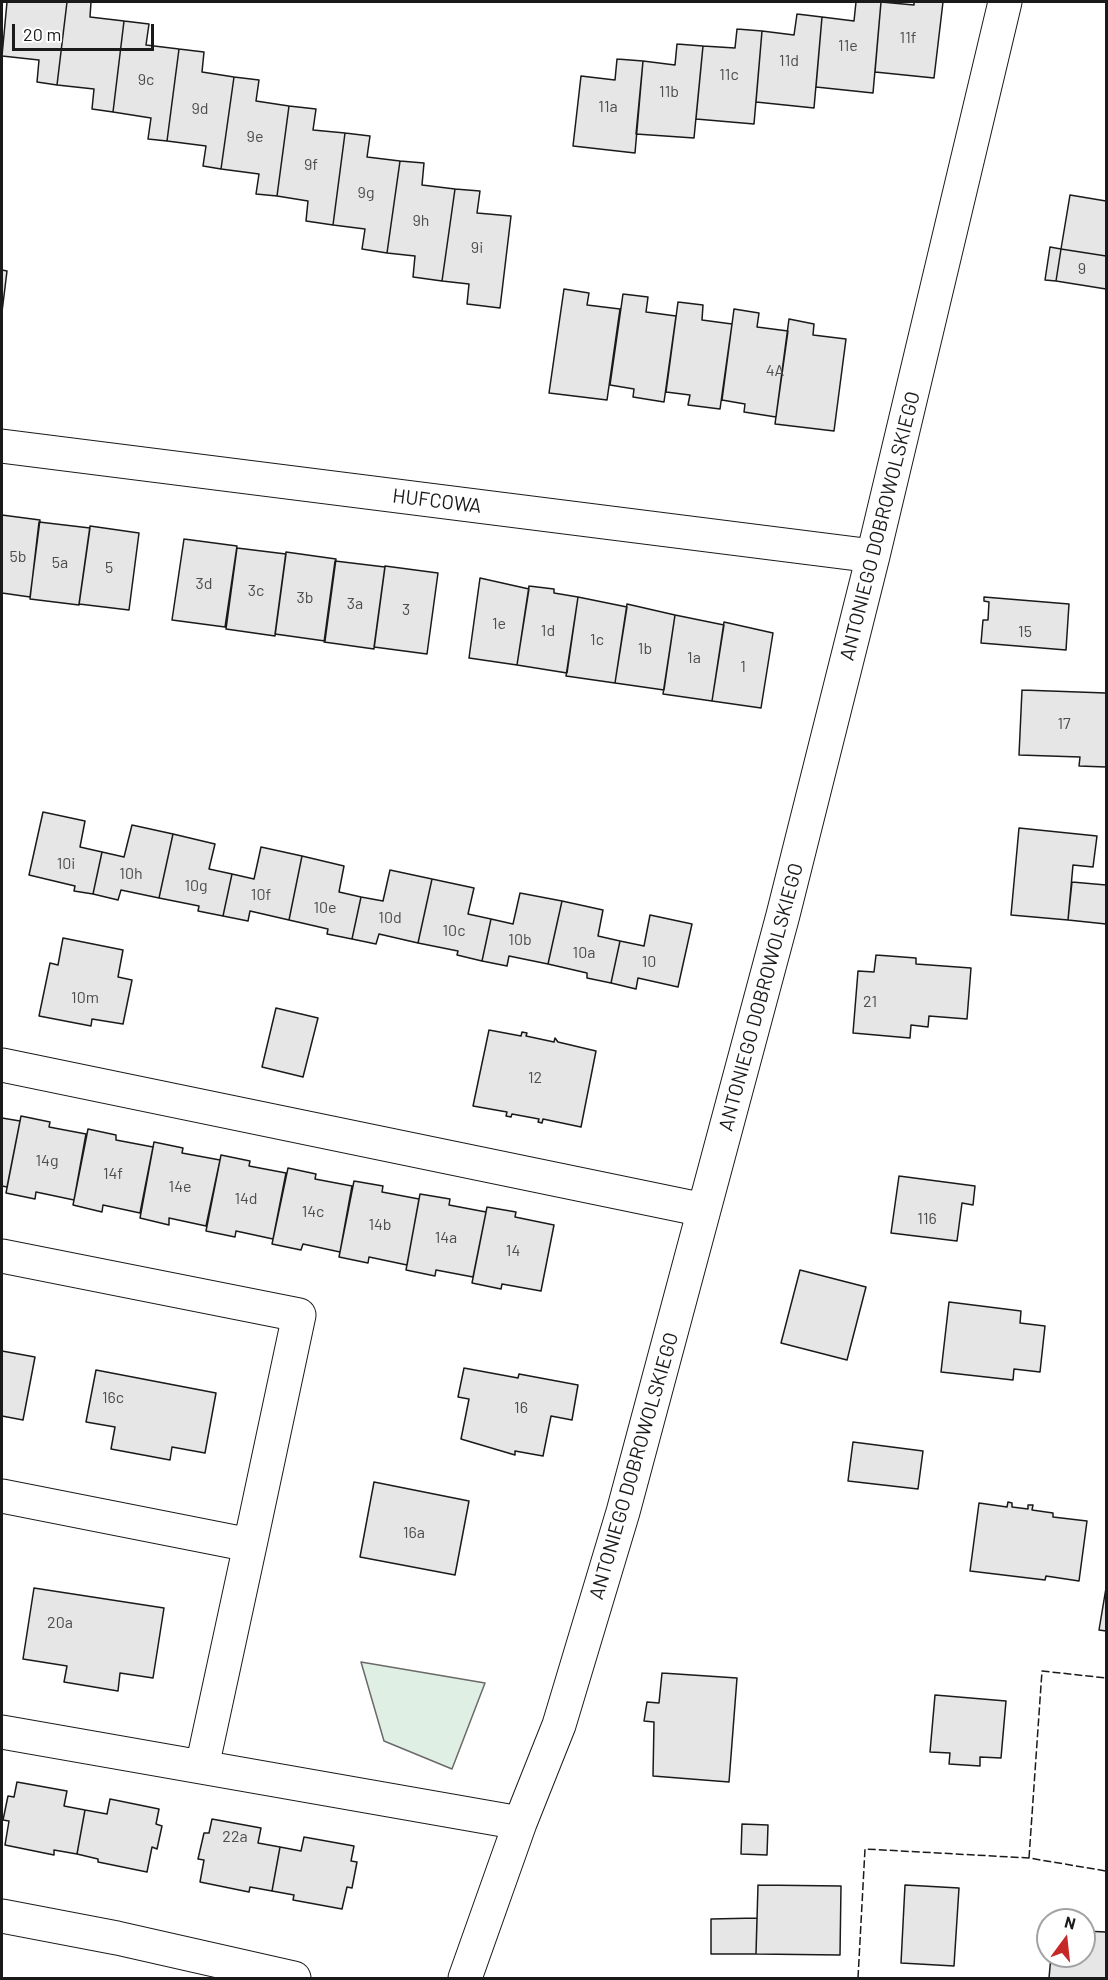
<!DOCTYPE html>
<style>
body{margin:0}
#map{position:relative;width:1108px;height:1980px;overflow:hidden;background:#fff;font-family:Barlow,sans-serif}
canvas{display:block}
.frame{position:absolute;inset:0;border:3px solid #1a1a1a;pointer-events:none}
.north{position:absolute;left:1036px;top:1908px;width:60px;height:60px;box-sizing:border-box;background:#fff;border:2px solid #a3a3a3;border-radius:50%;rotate:15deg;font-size:16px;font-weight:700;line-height:24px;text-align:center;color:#1a1a1a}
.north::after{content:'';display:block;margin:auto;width:21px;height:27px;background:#c62828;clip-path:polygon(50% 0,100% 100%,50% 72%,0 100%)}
.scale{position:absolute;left:12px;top:24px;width:142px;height:27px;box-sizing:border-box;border:3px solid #1a1a1a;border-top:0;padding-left:8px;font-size:18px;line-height:21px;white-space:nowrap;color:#1a1a1a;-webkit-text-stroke:4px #fff;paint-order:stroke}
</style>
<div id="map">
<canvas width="1108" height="1980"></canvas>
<div class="frame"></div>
<div class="north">N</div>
<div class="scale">20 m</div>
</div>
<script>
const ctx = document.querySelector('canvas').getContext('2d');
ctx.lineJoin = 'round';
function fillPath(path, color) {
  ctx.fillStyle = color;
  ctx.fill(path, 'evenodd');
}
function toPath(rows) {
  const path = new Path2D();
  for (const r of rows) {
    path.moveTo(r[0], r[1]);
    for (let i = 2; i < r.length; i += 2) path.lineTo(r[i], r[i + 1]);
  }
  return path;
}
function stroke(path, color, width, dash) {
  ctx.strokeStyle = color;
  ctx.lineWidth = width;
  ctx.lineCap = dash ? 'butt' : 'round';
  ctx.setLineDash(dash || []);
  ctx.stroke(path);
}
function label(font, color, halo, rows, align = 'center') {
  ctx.font = font + ' Barlow,sans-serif';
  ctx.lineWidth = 4.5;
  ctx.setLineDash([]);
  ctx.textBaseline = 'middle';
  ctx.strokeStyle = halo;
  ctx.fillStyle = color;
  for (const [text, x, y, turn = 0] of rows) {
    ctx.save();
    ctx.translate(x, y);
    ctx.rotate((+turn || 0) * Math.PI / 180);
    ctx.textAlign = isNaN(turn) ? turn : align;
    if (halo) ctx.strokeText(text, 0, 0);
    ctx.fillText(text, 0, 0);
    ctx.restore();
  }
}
const green = toPath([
 [361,1662,485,1683,452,1769,384,1741,361,1662]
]);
fillPath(green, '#e0efe3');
stroke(green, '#6a6a6a', 1.5);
const building = toPath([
 [7,2,67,2,57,85,37,82,39,60,2,56,7,2],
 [67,2,91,2,90,17,124,21,113,112,92,109,94,89,57,85,67,2],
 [856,2,881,2,873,93,816,87,822,17,854,21,856,2],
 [881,2,914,5,914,2,943,2,934,78,875,72,881,2],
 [797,14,822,17,814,108,756,102,762,31,794,35,797,14],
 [124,21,149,24,146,45,179,49,167,141,148,139,151,118,113,112,124,21],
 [737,29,762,31,754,124,696,119,703,46,735,48,737,29],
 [677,44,703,46,694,138,636,134,643,61,675,65,677,44],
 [179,49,204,52,202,72,234,77,221,169,203,166,206,146,167,141,179,49],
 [617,59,643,61,635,153,573,146,581,76,615,80,617,59],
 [234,77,259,80,256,101,289,106,277,196,256,194,259,174,221,169,234,77],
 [289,106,316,109,313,130,345,133,333,225,306,221,308,201,277,196,289,106],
 [345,133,370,136,367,157,400,161,387,253,362,249,365,229,333,225,345,133],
 [400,161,424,163,422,185,455,189,442,281,413,277,415,256,387,253,400,161],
 [455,189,480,191,477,213,511,216,500,308,467,304,469,284,442,281,455,189],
 [1070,195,1106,201,1106,256,1061,249,1070,195],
 [1050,247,1061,249,1056,281,1045,280,1050,247],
 [1061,249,1106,256,1106,289,1056,281,1061,249],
 [2,270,7,271,2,312,2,270],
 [564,289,589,293,587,305,620,309,607,400,549,393,564,289],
 [623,294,648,297,646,312,676,316,664,402,633,397,634,389,610,385,623,294],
 [678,302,703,305,702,320,732,324,720,409,688,405,690,395,666,392,678,302],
 [734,309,759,313,757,327,788,331,776,417,744,412,745,404,722,400,734,309],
 [789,319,814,324,813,335,846,339,834,431,775,424,789,319],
 [2,515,40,520,30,597,2,593,2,515],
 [39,522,90,528,79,605,30,599,39,522],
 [90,526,139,533,129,610,79,604,90,526],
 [184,539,237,546,225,627,172,620,184,539],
 [237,548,286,554,275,636,226,629,237,548],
 [286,552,336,559,325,641,275,634,286,552],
 [335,561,385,567,374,649,324,642,335,561],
 [385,566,438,573,427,654,374,647,385,566],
 [480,578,529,589,517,665,469,658,480,578],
 [529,586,554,589,554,593,578,597,567,673,517,665,529,586],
 [578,597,627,607,615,683,566,676,578,597],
 [984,597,1069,604,1066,650,981,643,983,620,988,620,989,602,984,601,984,597],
 [627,604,675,615,664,690,615,683,627,604],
 [675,615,724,625,712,701,663,694,675,615],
 [724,622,773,633,761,708,712,701,724,622],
 [1022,690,1106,693,1106,767,1079,766,1080,757,1019,755,1022,690],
 [43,812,85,821,80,847,102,852,93,894,74,891,75,886,29,875,43,812],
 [132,825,173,834,159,898,121,890,118,900,93,894,102,852,124,857,132,825],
 [1019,828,1097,836,1093,867,1073,865,1068,920,1011,915,1019,828],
 [173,834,215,844,209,869,232,874,223,916,198,911,199,906,159,898,173,834],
 [261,847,302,856,289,920,250,911,248,921,223,916,232,874,254,879,261,847],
 [302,856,344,866,339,892,361,897,352,939,327,934,328,929,289,920,302,856],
 [390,870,432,879,418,943,379,934,376,944,352,939,361,897,383,901,390,870],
 [432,879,474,888,468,914,491,919,482,961,457,955,458,951,418,943,432,879],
 [1072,882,1106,885,1106,924,1068,920,1072,882],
 [520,893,562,901,548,964,509,956,507,966,482,961,491,919,513,924,520,893],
 [562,901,603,910,598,936,620,941,611,983,587,978,587,973,548,964,562,901],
 [650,915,692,924,678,987,638,978,636,989,611,983,620,941,644,946,650,915],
 [63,938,123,950,118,977,132,980,123,1024,92,1019,91,1026,39,1016,50,963,58,965,63,938],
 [876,955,916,958,916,964,971,968,967,1019,929,1016,928,1027,911,1025,910,1038,853,1033,858,971,874,972,876,955],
 [276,1008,318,1018,303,1077,262,1067,276,1008],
 [489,1030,521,1036,522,1032,527,1033,526,1036,554,1042,555,1038,558,1042,596,1051,581,1127,543,1119,542,1123,538,1122,539,1119,512,1114,511,1117,506,1116,507,1112,473,1106,489,1030],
 [21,1116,50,1122,49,1127,86,1134,74,1200,36,1192,35,1199,6,1193,21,1116],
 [2,1118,20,1121,7,1187,2,1186,2,1118],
 [88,1129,116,1135,116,1140,153,1147,140,1213,103,1205,102,1212,73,1205,88,1129],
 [154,1142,183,1148,182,1153,220,1160,206,1226,169,1218,169,1225,140,1218,154,1142],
 [221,1155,250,1161,249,1166,286,1173,273,1239,236,1231,235,1237,206,1231,221,1155],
 [288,1168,316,1174,315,1179,352,1186,340,1252,303,1244,301,1250,272,1244,288,1168],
 [899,1176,975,1186,973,1205,962,1203,957,1241,891,1233,899,1176],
 [354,1181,383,1186,382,1192,419,1199,407,1265,369,1257,368,1263,339,1257,354,1181],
 [420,1194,450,1199,449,1205,486,1212,473,1277,436,1270,435,1276,406,1270,420,1194],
 [487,1207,516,1212,515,1217,554,1225,541,1291,502,1284,501,1289,472,1283,487,1207],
 [800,1270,866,1287,847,1360,781,1343,800,1270],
 [949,1302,1021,1311,1020,1323,1045,1326,1040,1372,1014,1369,1013,1380,941,1372,949,1302],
 [2,1351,35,1357,23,1420,2,1416,2,1351],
 [464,1368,518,1378,519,1374,578,1385,572,1420,551,1416,543,1456,515,1451,515,1455,461,1439,469,1399,458,1397,464,1368],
 [96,1370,216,1393,205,1453,172,1447,170,1460,111,1449,115,1427,86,1422,96,1370],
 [853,1442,923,1451,918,1489,848,1481,853,1442],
 [374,1482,469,1501,455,1575,360,1557,374,1482],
 [1008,1502,1012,1503,1012,1507,1028,1509,1028,1505,1033,1505,1032,1510,1053,1513,1053,1517,1087,1521,1079,1581,1046,1576,1045,1580,970,1571,979,1503,1007,1507,1008,1502],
 [34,1588,164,1608,153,1678,120,1673,118,1691,64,1682,67,1666,23,1659,34,1588],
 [1106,1588,1106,1631,1099,1630,1106,1588],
 [662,1673,737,1678,729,1782,653,1776,654,1722,644,1721,647,1702,659,1703,662,1673],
 [935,1695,1006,1701,1001,1758,980,1757,980,1766,949,1764,950,1753,930,1752,935,1695],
 [17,1782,67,1791,64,1806,85,1810,77,1854,54,1850,54,1855,5,1845,9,1821,3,1820,8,1796,14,1797,17,1782],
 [110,1799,159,1809,156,1824,162,1826,157,1849,152,1847,147,1872,98,1862,98,1859,77,1854,85,1810,107,1814,110,1799],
 [212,1819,261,1828,258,1843,280,1847,272,1891,250,1887,249,1892,200,1882,204,1860,198,1859,204,1833,209,1833,212,1819],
 [742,1824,768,1825,767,1855,741,1854,742,1824],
 [304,1837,354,1846,351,1861,357,1862,352,1888,347,1887,342,1909,293,1900,294,1895,272,1891,280,1847,301,1851,304,1837],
 [758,1885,841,1886,840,1955,756,1954,758,1885],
 [905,1885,959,1888,954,1966,901,1963,905,1885],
 [757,1918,756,1954,711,1954,711,1919,757,1918],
 [1084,1931,1106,1932,1106,1978,1049,1978,1051,1956,1084,1956,1084,1931]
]);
fillPath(building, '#e6e6e6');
stroke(building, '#1a1a1a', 1.5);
const minor = toPath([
 [2,446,873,556],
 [2,1065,704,1210],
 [2,1256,299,1315,250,1545],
 [2,1496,250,1545,202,1767],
 [2,1732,520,1823],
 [2,1916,117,1938,294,1978],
 [465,1978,520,1823,559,1725,623,1512,783,915,873,556,1005,2]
]);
stroke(minor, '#1a1a1a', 35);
stroke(minor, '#fff', 33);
stroke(toPath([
 [1029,1858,1042,1671,1106,1678],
 [858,1978,865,1849,1029,1858,1106,1871]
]), '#1a1a1a', 1.5, [8, 3]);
label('16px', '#4d4d4d', null, [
 ["11f",908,38],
 ["11e",848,46],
 ["11d",789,61],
 ["11c",729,75],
 ["9c",146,80],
 ["11b",669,92],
 ["11a",608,107],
 ["9d",200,109],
 ["9e",255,137],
 ["9f",311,165],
 ["9g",366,193],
 ["9h",421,221],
 ["9i",477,248],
 ["9",1082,269],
 ["4A",775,371],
 ["5b",18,557],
 ["5a",60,563],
 ["5",109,568],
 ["3d",204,584],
 ["3c",256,591],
 ["3b",305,598],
 ["3a",355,604],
 ["3",406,610],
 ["1e",499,624],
 ["1d",548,631],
 ["15",1025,632],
 ["1c",597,640],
 ["1b",645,649],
 ["1a",694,658],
 ["1",743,667],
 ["17",1064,724],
 ["10i",66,864],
 ["10h",131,874],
 ["10g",196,886],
 ["10f",261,895],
 ["10e",325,908],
 ["10d",390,918],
 ["10c",454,931],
 ["10b",520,940],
 ["10a",584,953],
 ["10",649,962],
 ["10m",85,998],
 ["21",870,1002],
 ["12",535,1078],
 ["14g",47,1161],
 ["14f",113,1174],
 ["14e",180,1187],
 ["14d",246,1199],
 ["14c",313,1212],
 ["116",927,1219],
 ["14b",380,1225],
 ["14a",446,1238],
 ["14",513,1251],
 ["16c",113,1398],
 ["16",521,1408],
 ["16a",414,1533],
 ["20a",60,1623],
 ["22a",235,1837]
]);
label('20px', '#1a1a1a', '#fff', [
 ["HUFCOWA",437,501,7],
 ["ANTONIEGO DOBROWOLSKIEGO",880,526,-76],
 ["ANTONIEGO DOBROWOLSKIEGO",761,997,-75],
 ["ANTONIEGO DOBROWOLSKIEGO",634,1466,-74]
]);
</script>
